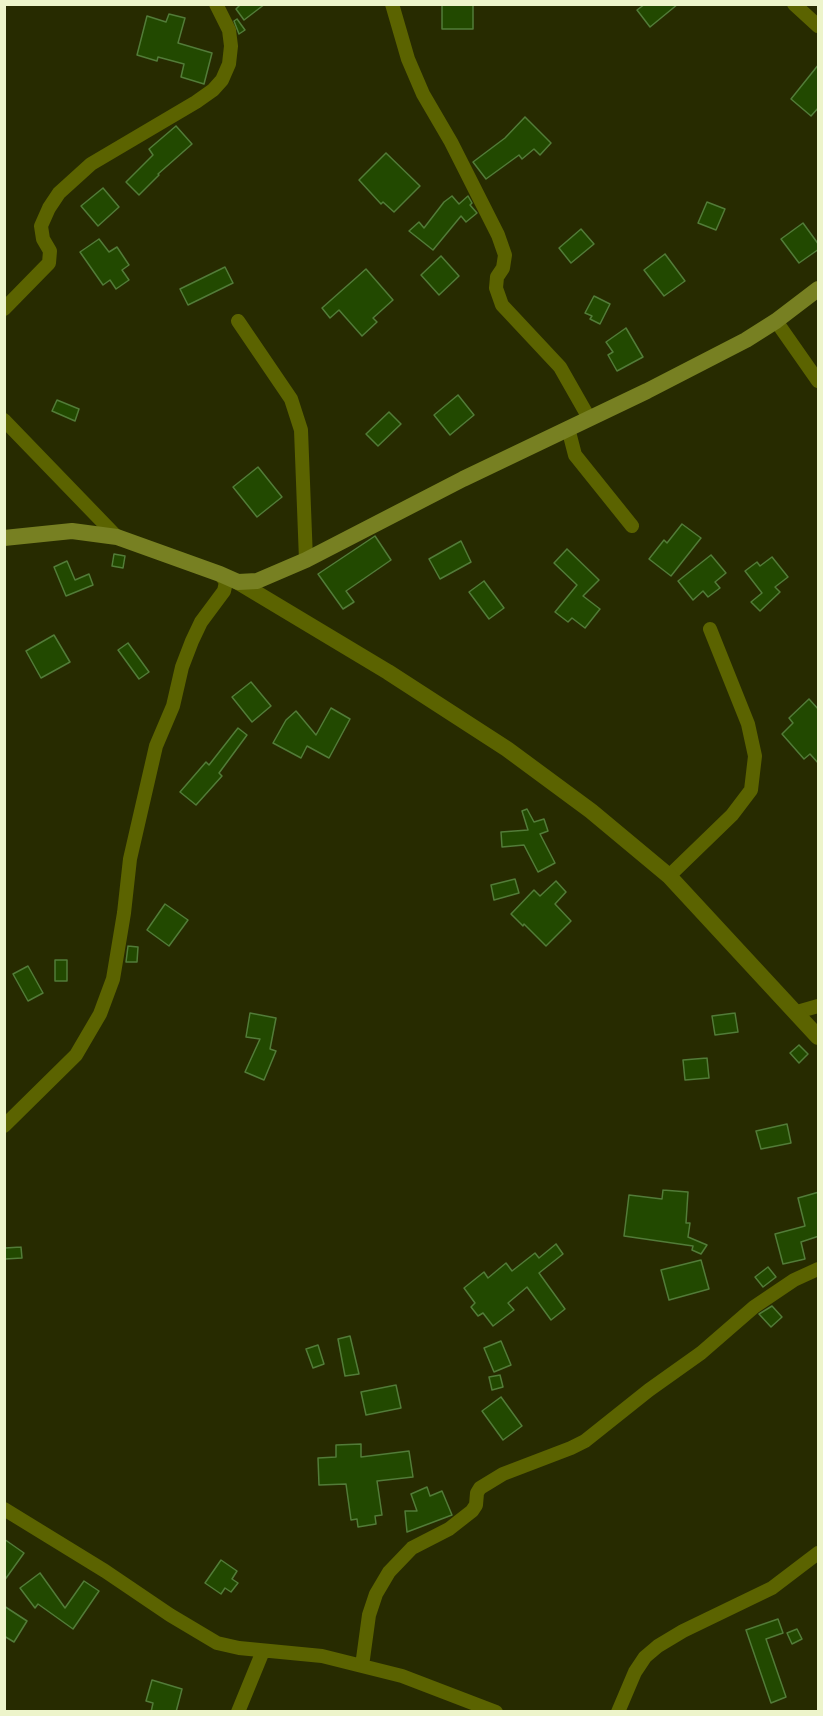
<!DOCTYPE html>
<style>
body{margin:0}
#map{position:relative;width:823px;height:1716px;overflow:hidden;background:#272b00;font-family:"PT Sans Narrow",sans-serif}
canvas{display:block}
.frame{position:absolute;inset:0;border:6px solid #edf4cb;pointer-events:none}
</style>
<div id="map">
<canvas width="823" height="1716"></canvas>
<div class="frame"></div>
</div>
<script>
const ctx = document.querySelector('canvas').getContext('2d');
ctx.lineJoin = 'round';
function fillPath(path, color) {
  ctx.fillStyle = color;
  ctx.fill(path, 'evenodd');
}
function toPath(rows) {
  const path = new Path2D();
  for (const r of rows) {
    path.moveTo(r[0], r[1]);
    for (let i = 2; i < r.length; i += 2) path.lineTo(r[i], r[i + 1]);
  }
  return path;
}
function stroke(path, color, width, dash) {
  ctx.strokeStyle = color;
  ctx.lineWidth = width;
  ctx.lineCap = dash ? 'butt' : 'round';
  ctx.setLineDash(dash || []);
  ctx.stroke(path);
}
const building = toPath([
 [241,4,265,4,244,20,236,9,241,4],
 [442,4,473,4,473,29,442,29,442,4],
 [645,4,678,4,650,27,637,10,645,4],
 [169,14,185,18,178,43,212,53,204,84,181,77,184,64,158,57,157,61,137,55,147,16,166,22,169,14],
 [237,19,245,30,239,34,234,21,237,19],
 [819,64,819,107,811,116,791,99,819,64],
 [525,117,551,143,540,155,534,149,522,159,519,155,486,179,473,162,505,138,525,117],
 [176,126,192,144,158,174,159,175,139,195,126,182,153,155,149,149,176,126],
 [386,153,420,186,394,212,383,202,381,204,359,180,386,153],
 [103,188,119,207,98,226,81,206,103,188],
 [452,196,459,204,468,196,472,203,470,205,477,213,466,222,461,216,433,250,409,231,419,222,424,228,444,202,452,196],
 [707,202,725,209,716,230,698,223,707,202],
 [803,223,819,245,819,249,799,263,781,239,803,223],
 [581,229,594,244,571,263,559,248,581,229],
 [99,239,109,252,117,247,129,265,122,270,129,280,116,289,110,280,103,285,80,252,99,239],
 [665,254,685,281,664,296,644,270,665,254],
 [441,256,459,276,439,295,421,275,441,256],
 [225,267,233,283,188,305,180,289,225,267],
 [366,269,393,300,373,318,377,322,362,336,339,310,330,318,322,308,366,269],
 [594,296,610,304,600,324,590,319,592,316,585,313,594,296],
 [626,328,643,357,617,371,608,355,613,352,606,342,626,328],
 [458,395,474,415,450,435,434,415,458,395],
 [57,400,79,409,75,421,52,411,57,400],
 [389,412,401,424,378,446,366,434,389,412],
 [258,467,282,497,257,517,233,487,258,467],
 [682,524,701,538,671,576,649,559,664,540,667,543,682,524],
 [375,536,391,560,346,591,354,602,343,609,318,574,375,536],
 [461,541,471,562,440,579,429,559,461,541],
 [567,549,599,580,583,596,600,609,585,628,572,618,568,622,555,612,577,585,554,563,567,549],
 [114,554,125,556,123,568,112,566,114,554],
 [711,555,726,573,715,582,720,588,708,597,703,591,693,600,678,581,711,555],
 [772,557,788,577,775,587,780,592,760,611,751,602,762,593,745,571,757,562,760,566,772,557],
 [67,561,75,580,89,574,93,585,66,596,54,567,67,561],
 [484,581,504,608,489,619,469,592,484,581],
 [54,635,70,662,41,678,26,651,54,635],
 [128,643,149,672,139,679,118,650,128,643],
 [251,682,271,706,252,722,232,697,251,682],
 [809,699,819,710,819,764,810,754,804,759,782,734,793,723,789,718,809,699],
 [331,708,350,719,329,758,307,746,301,758,273,743,286,720,296,711,316,735,331,708],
 [238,728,247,735,219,773,222,776,196,805,180,792,206,762,209,765,238,728],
 [527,809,534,822,544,819,548,831,540,834,555,863,538,872,524,845,502,847,501,832,528,830,522,811,527,809],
 [515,879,519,893,494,900,491,885,515,879],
 [556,881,566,892,555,904,571,921,546,946,524,924,523,926,511,914,534,890,540,896,556,881],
 [165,904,188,920,169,946,147,930,165,904],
 [128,946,138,947,137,962,126,962,128,946],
 [55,960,67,960,67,981,55,981,55,960],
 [28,966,43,993,28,1001,13,974,28,966],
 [250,1013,276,1018,270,1049,276,1051,264,1080,245,1072,260,1039,246,1037,250,1013],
 [735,1013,738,1032,715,1035,712,1016,735,1013],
 [799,1045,808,1054,799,1063,790,1053,799,1045],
 [707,1058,709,1078,685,1080,683,1060,707,1058],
 [787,1124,791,1143,761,1149,756,1131,787,1124],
 [663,1190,688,1192,686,1223,690,1223,688,1237,707,1245,701,1254,692,1250,693,1246,624,1236,629,1195,662,1199,663,1190],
 [819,1192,819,1236,801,1242,805,1259,783,1264,775,1234,805,1226,798,1198,819,1192],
 [556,1244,563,1254,539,1273,565,1309,551,1320,527,1287,508,1303,514,1310,493,1326,483,1313,478,1316,471,1307,475,1303,464,1288,484,1272,488,1278,506,1263,512,1271,535,1253,539,1258,556,1244],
 [21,1247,22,1258,5,1259,5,1248,21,1247],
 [701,1260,709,1289,669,1300,661,1270,701,1260],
 [768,1267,776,1277,763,1287,755,1277,768,1267],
 [772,1306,782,1317,771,1327,759,1314,772,1306],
 [350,1336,359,1374,345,1376,338,1339,350,1336],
 [501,1341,511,1365,494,1372,484,1348,501,1341],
 [318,1345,324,1364,313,1368,306,1349,318,1345],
 [500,1375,503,1387,492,1390,489,1377,500,1375],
 [396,1385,401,1408,366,1415,361,1392,396,1385],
 [501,1397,522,1426,503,1440,482,1411,501,1397],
 [361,1444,361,1457,409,1451,413,1477,377,1481,382,1515,375,1516,376,1524,358,1527,357,1519,351,1520,346,1484,319,1485,318,1458,336,1457,336,1445,361,1444],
 [427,1487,430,1496,442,1491,452,1515,407,1532,405,1511,417,1511,411,1494,427,1487],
 [4,1539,24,1553,4,1581,4,1539],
 [221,1560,237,1571,232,1579,238,1583,231,1592,225,1588,221,1594,205,1583,221,1560],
 [40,1573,65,1608,84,1581,99,1591,73,1629,38,1604,35,1608,20,1588,40,1573],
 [4,1606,27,1621,14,1642,4,1636,4,1606],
 [778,1619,783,1633,766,1639,786,1697,771,1703,746,1630,778,1619],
 [797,1629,802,1639,792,1644,787,1633,797,1629],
 [152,1680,182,1689,176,1712,151,1712,153,1703,146,1701,152,1680]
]);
fillPath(building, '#224900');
stroke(building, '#527c38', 1.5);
stroke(toPath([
 [392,4,408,59,423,94,451,142,498,235,505,255,503,268,497,277,496,288,502,305,560,367,589,418],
 [794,4,818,26],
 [4,309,49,263,50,251,43,239,41,226,49,208,59,193,91,164,196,102,213,90,222,80,229,64,231,46,229,30,216,4],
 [238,321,291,399,301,430,306,560],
 [776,321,818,381],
 [4,420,117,537],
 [568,428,575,455,632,526],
 [669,876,732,815,751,790,755,756,748,724,710,629],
 [797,1012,818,1006],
 [4,1126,76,1055,100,1014,113,979,124,913,130,859,156,746,173,706,182,667,192,641,201,622,224,591,226,582,220,574],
 [4,1509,105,1571,170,1615,217,1643,239,1648,322,1656,402,1676,496,1712],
 [362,1666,369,1615,376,1594,389,1572,412,1548,449,1529,472,1511,476,1505,477,1493,480,1488,503,1474,571,1448,585,1441,649,1390,701,1353,754,1307,794,1280,818,1269],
 [238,1712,263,1651],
 [618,1712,635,1672,645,1657,658,1646,683,1631,772,1588,818,1553]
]), '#5b6300', 14);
stroke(toPath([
 [238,582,388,672,507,749,591,811,669,876,818,1037]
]), '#5b6300', 16);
stroke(toPath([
 [4,538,72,531,117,537,220,574,238,582,257,581,306,560,463,479,647,391,746,340,776,321,818,289]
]), '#778022', 16);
</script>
